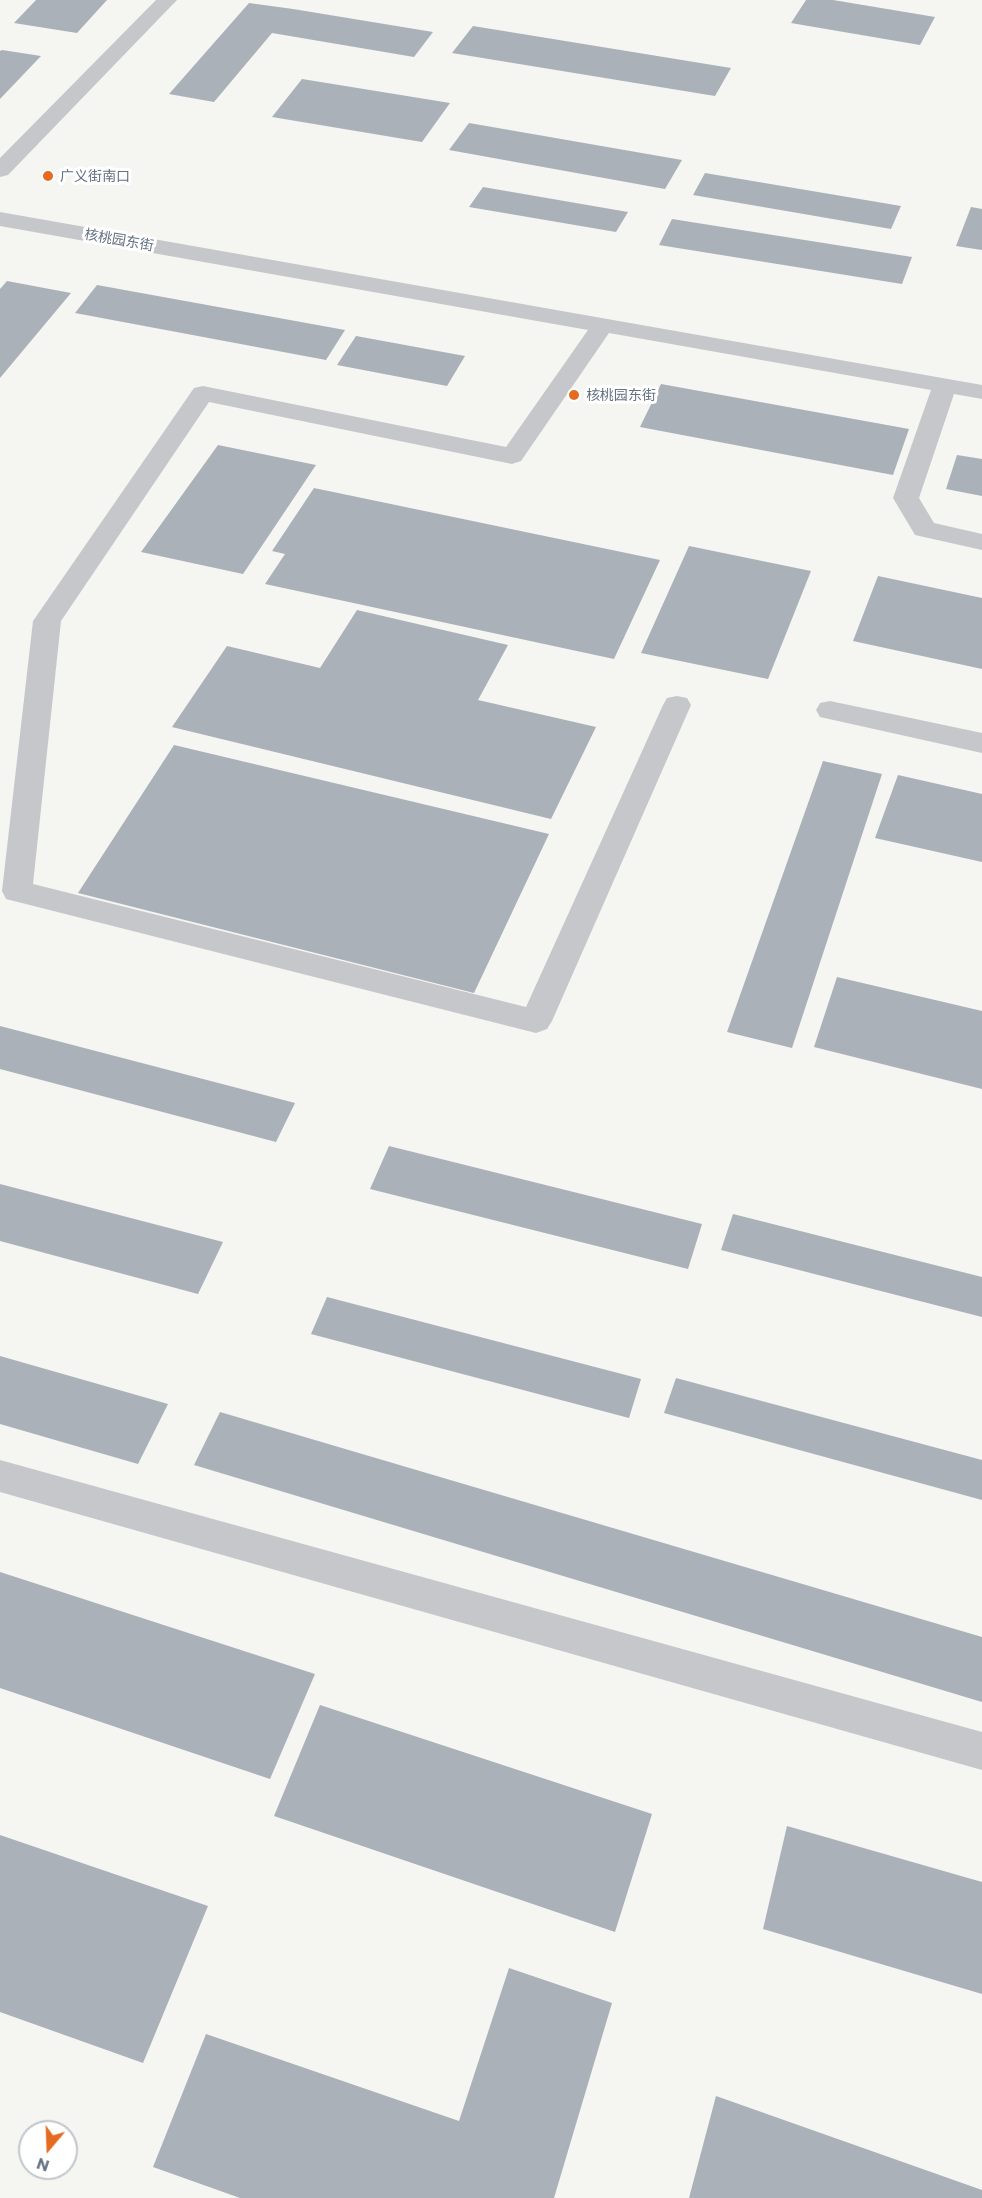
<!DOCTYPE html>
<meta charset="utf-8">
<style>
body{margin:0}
#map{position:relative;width:982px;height:2198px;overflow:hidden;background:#f5f5f1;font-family:Commissioner,sans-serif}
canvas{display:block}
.north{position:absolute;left:18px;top:2120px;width:60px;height:60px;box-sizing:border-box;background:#fff;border:2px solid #c1c6cd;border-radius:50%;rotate:199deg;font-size:16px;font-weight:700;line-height:24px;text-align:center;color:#647183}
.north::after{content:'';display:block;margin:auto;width:21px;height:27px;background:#e56b21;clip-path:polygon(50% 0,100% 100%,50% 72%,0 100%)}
</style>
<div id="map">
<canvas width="982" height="2198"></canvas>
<div class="north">N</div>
</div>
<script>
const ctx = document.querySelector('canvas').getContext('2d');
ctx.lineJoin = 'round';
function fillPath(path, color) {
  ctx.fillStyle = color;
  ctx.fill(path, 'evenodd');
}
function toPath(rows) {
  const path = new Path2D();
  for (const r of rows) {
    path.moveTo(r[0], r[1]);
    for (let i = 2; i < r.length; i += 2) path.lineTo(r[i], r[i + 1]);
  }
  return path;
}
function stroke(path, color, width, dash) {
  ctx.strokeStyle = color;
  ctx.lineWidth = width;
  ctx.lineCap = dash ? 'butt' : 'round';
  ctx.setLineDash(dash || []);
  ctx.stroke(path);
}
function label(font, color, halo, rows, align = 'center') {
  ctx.font = font + ' Commissioner,"Noto Sans SC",sans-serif';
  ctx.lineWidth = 6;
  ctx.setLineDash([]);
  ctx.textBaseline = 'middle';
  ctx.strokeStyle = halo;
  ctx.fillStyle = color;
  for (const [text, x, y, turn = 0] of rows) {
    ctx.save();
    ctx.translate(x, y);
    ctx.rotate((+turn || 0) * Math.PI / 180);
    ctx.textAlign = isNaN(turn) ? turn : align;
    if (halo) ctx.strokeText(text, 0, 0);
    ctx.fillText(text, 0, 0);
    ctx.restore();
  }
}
fillPath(toPath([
 [36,0,107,0,77,33,14,23],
 [806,0,833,0,935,17,920,45,791,23],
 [249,3,293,9,433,32,414,57,272,33,214,102,169,94],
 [473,26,731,68,715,96,452,53],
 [2,50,41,56,0,99,0,51],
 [302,79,450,103,422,142,272,117],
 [469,123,682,160,665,189,449,150],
 [705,173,901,206,891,229,693,195],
 [483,187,628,212,616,232,469,207],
 [971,207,982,209,982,250,956,246],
 [672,219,912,257,902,284,659,245],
 [7,281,71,293,0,378,0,289],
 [97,285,345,330,326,360,75,313],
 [356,336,465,356,447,386,337,365],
 [661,384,909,429,893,475,640,427],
 [218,445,316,465,243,574,141,552],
 [957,455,982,459,982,496,946,489],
 [314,488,660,560,614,659,265,584,285,554,272,551],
 [689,546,811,571,768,679,641,653],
 [878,576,982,598,982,669,853,641],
 [357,610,508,645,478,700,596,727,551,819,172,727,227,646,320,668],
 [174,745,549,834,474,993,78,893],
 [823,761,882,774,792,1048,727,1032],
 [898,775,982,794,982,862,875,838],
 [837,977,982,1011,982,1089,814,1047],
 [0,1026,295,1103,276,1142,0,1069],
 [389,1146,702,1224,688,1269,370,1189],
 [0,1184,223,1242,198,1294,0,1241],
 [733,1214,982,1277,982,1317,721,1250],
 [327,1297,641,1379,629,1418,311,1334],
 [0,1356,168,1404,138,1464,0,1424],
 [676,1378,982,1460,982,1500,664,1413],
 [220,1412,982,1637,982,1702,194,1465],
 [0,1572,315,1674,270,1779,0,1688],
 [320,1705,652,1814,615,1932,274,1816],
 [787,1826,982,1882,982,1994,763,1929],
 [0,1835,208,1906,143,2063,0,2012],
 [509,1968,612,2003,554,2198,240,2198,153,2167,206,2034,459,2121],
 [716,2096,982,2190,982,2198,689,2198]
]), '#abb1b8');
fillPath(toPath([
 [156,0,177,0,8,175,0,177,0,158,156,0],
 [0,212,982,385,982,399,954,394,919,498,934,523,982,534,982,550,915,535,893,498,931,390,609,333,521,461,512,464,209,402,61,621,33,884,526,1007,663,705,667,698,677,696,687,698,691,705,552,1021,547,1029,536,1033,6,899,2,891,33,621,194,388,203,386,506,447,588,330,0,226,0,212],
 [830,701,982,733,982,753,820,717,816,710,820,703,830,701],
 [0,1460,982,1732,982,1770,0,1492,0,1460]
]), '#c5c7cb');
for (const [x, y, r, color] of [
 [48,176,6,"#e56b21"],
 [574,395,6,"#e56b21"]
]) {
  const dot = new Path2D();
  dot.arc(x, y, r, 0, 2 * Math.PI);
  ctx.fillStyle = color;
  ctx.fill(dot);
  stroke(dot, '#fff', 2);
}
label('14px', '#647183', '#fff', [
 ["广义街南口",60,176],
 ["核桃园东街",586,395]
], 'left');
label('14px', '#647183', '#fff', [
 ["核桃园东街",119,240,10]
]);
</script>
